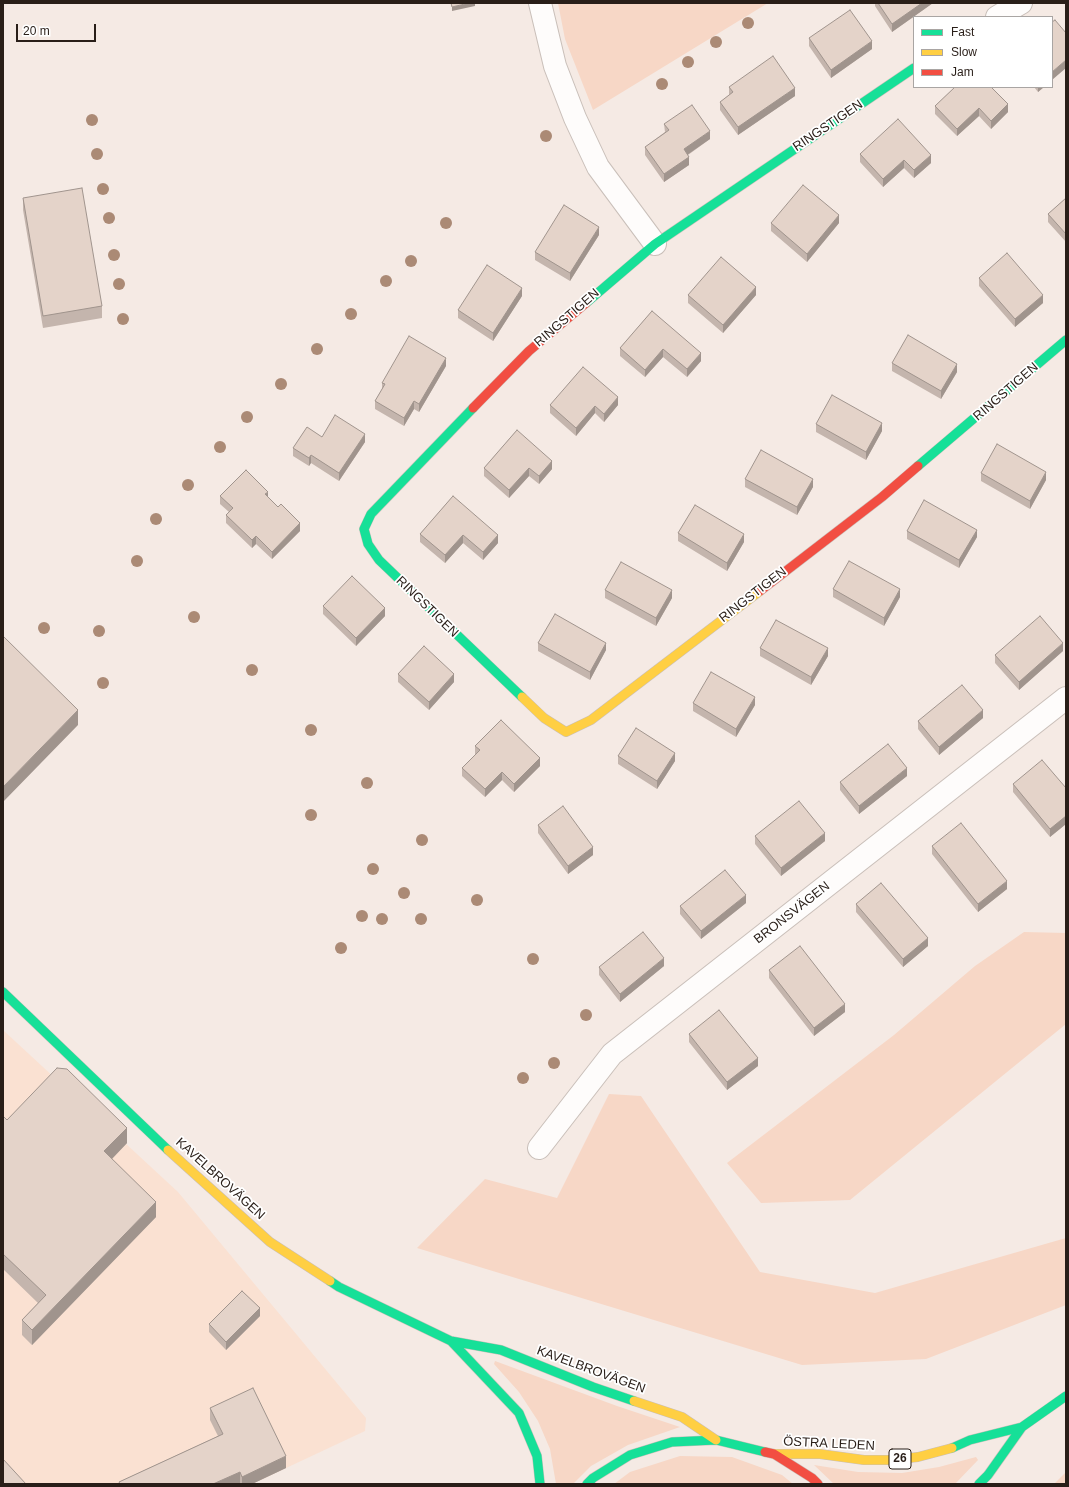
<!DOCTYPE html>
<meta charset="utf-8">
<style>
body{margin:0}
#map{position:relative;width:1069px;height:1487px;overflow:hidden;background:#f5eae4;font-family:Arial,sans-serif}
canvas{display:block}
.frame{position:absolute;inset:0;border:4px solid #291e18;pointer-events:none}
.legend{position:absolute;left:913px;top:16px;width:140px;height:72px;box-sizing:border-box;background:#fff;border:1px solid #a9a5a3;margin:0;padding:5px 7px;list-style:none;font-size:12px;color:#291e18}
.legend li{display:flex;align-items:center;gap:8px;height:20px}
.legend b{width:20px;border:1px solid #a9a5a3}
.scale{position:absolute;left:16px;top:24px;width:80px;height:18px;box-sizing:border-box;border:2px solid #291e18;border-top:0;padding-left:5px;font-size:12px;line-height:14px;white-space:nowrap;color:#291e18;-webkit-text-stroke:3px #fff;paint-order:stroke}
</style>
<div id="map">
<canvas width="1069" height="1487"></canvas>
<div class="frame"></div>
<ul class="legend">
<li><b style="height:5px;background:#16e098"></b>Fast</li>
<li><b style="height:5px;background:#ffcf43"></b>Slow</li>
<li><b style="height:5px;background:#f24e42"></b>Jam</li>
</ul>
<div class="scale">20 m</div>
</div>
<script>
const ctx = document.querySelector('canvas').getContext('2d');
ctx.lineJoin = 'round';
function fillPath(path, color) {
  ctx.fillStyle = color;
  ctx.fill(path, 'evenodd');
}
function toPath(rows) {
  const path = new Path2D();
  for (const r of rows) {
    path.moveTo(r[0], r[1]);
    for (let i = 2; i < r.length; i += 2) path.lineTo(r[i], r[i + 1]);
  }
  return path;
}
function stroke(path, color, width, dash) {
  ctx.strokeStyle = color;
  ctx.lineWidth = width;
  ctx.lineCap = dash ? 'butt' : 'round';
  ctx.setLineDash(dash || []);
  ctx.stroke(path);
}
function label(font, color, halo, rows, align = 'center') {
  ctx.font = font + ' Arial,sans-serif';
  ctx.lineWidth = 3.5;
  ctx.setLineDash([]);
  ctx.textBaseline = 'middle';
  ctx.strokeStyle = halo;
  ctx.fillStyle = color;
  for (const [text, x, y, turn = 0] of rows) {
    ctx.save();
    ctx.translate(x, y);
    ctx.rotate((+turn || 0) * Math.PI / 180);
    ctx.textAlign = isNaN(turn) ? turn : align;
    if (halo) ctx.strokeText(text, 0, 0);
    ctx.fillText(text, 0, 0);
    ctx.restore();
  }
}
fillPath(toPath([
 [3,1030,178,1192,366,1418,365,1431,252,1484,3,1484]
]), '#fae1d2');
fillPath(toPath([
 [558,3,768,3,593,110,565,39],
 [1024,932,1066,933,1066,1024,850,1200,761,1203,727,1163,894,1035,975,966],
 [609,1094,641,1096,760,1272,875,1293,1066,1238,1066,1305,926,1359,802,1365,417,1248,485,1179,557,1198],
 [495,1361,617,1406,680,1427,628,1445,591,1466,573,1484,556,1484,550,1449,538,1421,519,1392,494,1364],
 [680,1456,732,1457,782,1475,793,1484,614,1484,630,1472],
 [976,1457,978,1460,955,1484,834,1484,814,1465,858,1472,902,1473,939,1467],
 [1066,1472,1066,1484,1054,1484]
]), '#f7d7c6');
const street = toPath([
 [540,3,555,66,575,118,598,167,655,244],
 [997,17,1021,3],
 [539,1148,612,1054,1066,698]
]);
const fast = toPath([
 [586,303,655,244,914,68],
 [473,408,371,514,364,529,368,544,379,560,522,697],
 [918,466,1066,340],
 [3,992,168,1150],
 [330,1281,339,1287,451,1341,501,1350,593,1387,634,1401],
 [451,1341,519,1413,537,1456,540,1484],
 [952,1448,970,1440,1022,1427],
 [587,1484,593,1478,630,1455,672,1442,716,1440,765,1452],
 [979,1484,988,1475,1022,1427,1066,1396]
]);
const slow = toPath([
 [522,697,544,718,566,732,591,720,760,591],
 [168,1150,270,1242,330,1281],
 [634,1401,682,1417,716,1440],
 [774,1454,820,1454,864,1460,891,1460,918,1457,952,1448]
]);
const jam = toPath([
 [473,408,529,351,586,303],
 [760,591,882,497,918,466],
 [765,1452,774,1454,812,1478,818,1484]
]);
stroke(street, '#c9bfb9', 24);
stroke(fast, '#c9bfb9', 10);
stroke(slow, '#c9bfb9', 10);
stroke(jam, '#c9bfb9', 10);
stroke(street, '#fefcfb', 22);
stroke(fast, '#16e098', 9);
stroke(slow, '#ffcf43', 9);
stroke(jam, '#f24e42', 9);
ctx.fillStyle = '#ab8a75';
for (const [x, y] of [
 [748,23],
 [716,42],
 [688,62],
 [662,84],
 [92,120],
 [546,136],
 [97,154],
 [103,189],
 [109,218],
 [446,223],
 [114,255],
 [411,261],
 [386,281],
 [119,284],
 [351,314],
 [123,319],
 [317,349],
 [281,384],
 [247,417],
 [220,447],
 [188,485],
 [156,519],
 [137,561],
 [194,617],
 [44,628],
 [99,631],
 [252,670],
 [103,683],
 [311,730],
 [367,783],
 [311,815],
 [422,840],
 [373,869],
 [404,893],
 [477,900],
 [362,916],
 [382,919],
 [421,919],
 [341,948],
 [533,959],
 [586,1015],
 [554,1063],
 [523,1078]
]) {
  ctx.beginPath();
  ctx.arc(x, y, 6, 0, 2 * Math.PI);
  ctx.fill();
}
fillPath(toPath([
 [875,3,933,3,892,32,875,6],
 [809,38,872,49,831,78,809,46],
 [729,87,795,96,738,135,720,110,720,102,729,95],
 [955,87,1008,112,991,129,979,116,957,136,935,114,935,106],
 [1034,87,1044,87,1038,92],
 [664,124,710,139,688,155,689,165,664,182,645,155,645,147,665,132],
 [860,154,931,163,914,178,904,168,883,187,860,162],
 [23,198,102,306,102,318,43,328,23,210],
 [1066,198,1066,242,1048,222,1048,214],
 [771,223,839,223,807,262,771,231],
 [599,235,570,281,535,260,535,252],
 [979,278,1043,303,1015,327,979,286],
 [688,295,756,295,723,333,688,303],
 [522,296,493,341,458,318,458,310],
 [652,311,701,361,687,377,663,357,645,377,620,356,620,348],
 [892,363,957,372,941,399,892,371],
 [446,366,419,412,414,409,404,426,375,409,375,401,382,389,382,383],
 [550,405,618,405,604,422,595,413,576,436,550,413],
 [816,424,882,431,866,460,816,432],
 [517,430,552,469,539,484,529,476,509,498,484,476,484,468],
 [322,437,365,442,339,481,311,463,309,466,293,456,293,448],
 [981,473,1046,480,1030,509,981,481],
 [745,479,813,487,797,515,745,487],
 [220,496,268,497,300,531,272,559,256,544,252,548,226,523,226,515,229,512,220,504],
 [453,496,498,543,483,560,463,543,445,563,420,542,420,534],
 [907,531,977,537,959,568,907,539],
 [678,533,744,542,727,571,678,541],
 [833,589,900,597,884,626,833,597],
 [605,590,672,598,656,626,605,598],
 [323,606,385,616,356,646,323,614],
 [538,643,606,650,590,680,538,651],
 [760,648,828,656,811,685,760,656],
 [1063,651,1019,690,995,663,995,655],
 [398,674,454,682,429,710,398,682],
 [693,703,755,705,736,737,693,711],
 [983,718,939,755,918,729,918,721],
 [475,746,540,766,514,792,502,780,485,797,462,776,462,768,476,754,475,754],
 [618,756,675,761,657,789,618,764],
 [907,776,859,814,840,790,840,782],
 [1013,784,1066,788,1066,824,1050,837,1013,792],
 [538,825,593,855,568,874,538,833],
 [755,836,825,841,781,876,755,844],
 [932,846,1007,889,978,912,932,854],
 [746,903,701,939,680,914,680,906],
 [856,904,928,946,903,967,856,912],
 [664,966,620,1002,599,975,599,967],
 [769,970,845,1012,814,1036,769,978],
 [689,1034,758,1066,727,1090,689,1042],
 [3,1116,7,1120,127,1143,112,1159,156,1217,32,1345,22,1335,22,1320,38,1303,3,1269],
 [260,1316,226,1350,209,1332,209,1324],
 [210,1408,286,1468,252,1484,240,1483,238,1484,119,1484,119,1482,218,1436,210,1420]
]), '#c4b5ad');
fillPath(toPath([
 [469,3,475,3,475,6,452,11,452,7],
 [922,3,933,3,892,32,892,24],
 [872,41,872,49,831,78,831,70],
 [1066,60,1066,68,1052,80,1052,72],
 [1038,87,1044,87,1038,92],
 [795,88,795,96,738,135,738,127],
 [1008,104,1008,112,991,129,991,121],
 [979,108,979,116,957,136,957,129],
 [710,131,710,139,684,157,684,149],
 [931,155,931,163,914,178,914,170],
 [689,157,689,165,664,182,664,174],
 [904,160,904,168,883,187,883,179],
 [839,215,839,223,807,262,807,254],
 [599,227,599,235,570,281,570,273],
 [756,287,756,295,723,333,723,325],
 [522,288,522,296,493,341,493,333],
 [1043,295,1043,303,1015,327,1015,319],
 [663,349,663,357,645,377,645,370],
 [701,353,701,361,687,377,687,369],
 [446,358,446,366,419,412,419,404],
 [957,364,957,372,941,399,941,391],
 [618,397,618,405,604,422,604,414],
 [414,401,414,409,404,426,404,418],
 [595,406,595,413,576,436,576,428],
 [882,423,882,431,866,460,866,452],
 [365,434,365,442,339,481,339,473],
 [311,455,311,463,309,466,309,458],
 [552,461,552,469,539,484,539,476],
 [529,468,529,476,509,498,509,490],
 [1046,472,1046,480,1030,509,1030,501],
 [813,479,813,487,797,515,797,507],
 [268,492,268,500,265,494],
 [300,523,300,531,272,559,272,552],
 [977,530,977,537,959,568,959,560],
 [744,534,744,542,727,571,727,563],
 [463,535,463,543,445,563,445,555],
 [498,535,498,543,483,560,483,552],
 [256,536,256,544,252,548,252,540],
 [900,589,900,597,884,626,884,618],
 [672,590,672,598,656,626,656,618],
 [385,608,385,616,356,646,356,638],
 [606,643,606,650,590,680,590,672],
 [1063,643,1063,651,1019,690,1019,682],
 [828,648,828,656,811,685,811,677],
 [454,674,454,682,429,710,429,702],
 [755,697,755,705,736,737,736,729],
 [78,710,78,725,3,802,3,787],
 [983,710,983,718,939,755,939,747],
 [675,753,675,761,657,789,657,781],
 [540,758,540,766,514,792,514,784],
 [907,768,907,776,859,814,859,806],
 [502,772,502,780,485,797,485,789],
 [1066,816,1066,824,1050,837,1050,829],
 [825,833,825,841,781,876,781,868],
 [593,847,593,855,568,874,568,866],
 [1007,881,1007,889,978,912,978,904],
 [746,895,746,903,701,939,701,931],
 [928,938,928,946,903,967,903,959],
 [664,958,664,966,620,1002,620,994],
 [845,1004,845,1012,814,1036,814,1028],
 [758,1058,758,1066,727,1090,727,1082],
 [127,1128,127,1143,104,1167,104,1151],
 [156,1202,156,1217,32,1345,32,1330],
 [260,1308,260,1316,226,1350,226,1342],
 [286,1456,286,1468,252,1484,242,1484,242,1477],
 [240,1472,240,1483,238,1484,213,1484]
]), '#a0948d');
const building = toPath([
 [451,3,469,3,452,7,451,3],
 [878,3,922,3,892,24,878,3],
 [850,10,872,41,831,70,809,38,850,10],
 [1055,20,1066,33,1066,60,1052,72,1052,22,1055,20],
 [773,56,795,88,738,127,720,102,733,92,729,87,773,56],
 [955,87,991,87,1008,104,991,121,979,108,957,129,935,106,955,87],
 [692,105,710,131,684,149,689,157,664,174,645,147,669,130,664,124,692,105],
 [898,119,931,155,914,170,904,160,883,179,860,154,898,119],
 [803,185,839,215,807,254,771,223,803,185],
 [82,188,102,306,43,316,23,198,82,188],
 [1066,198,1066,234,1048,214,1066,198],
 [564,205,599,227,570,273,535,252,564,205],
 [1007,253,1043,295,1015,319,979,278,1007,253],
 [721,257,756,287,723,325,688,295,721,257],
 [487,265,522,288,493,333,458,310,487,265],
 [652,311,701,353,687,369,663,349,645,370,620,348,652,311],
 [908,335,957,364,941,391,892,363,908,335],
 [409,336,446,358,419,404,414,401,404,418,375,401,385,384,382,383,409,336],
 [583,367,618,397,604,414,595,406,576,428,550,405,583,367],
 [832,395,882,423,866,452,816,424,832,395],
 [335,415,365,434,339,473,311,455,309,458,293,448,307,427,322,437,335,415],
 [517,430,552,461,539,476,529,468,509,490,484,468,517,430],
 [997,444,1046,472,1030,501,981,473,997,444],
 [761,450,813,479,797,507,745,479,761,450],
 [246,470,268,492,265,494,278,507,281,504,300,523,272,552,256,536,252,540,226,515,233,508,220,496,246,470],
 [453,496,498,535,483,552,463,535,445,555,420,534,453,496],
 [924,500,977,530,959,560,907,531,924,500],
 [695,505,744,534,727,563,678,533,695,505],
 [849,561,900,589,884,618,833,589,849,561],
 [621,562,672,590,656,618,605,590,621,562],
 [352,576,385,608,356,638,323,606,352,576],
 [555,614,606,643,590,672,538,643,555,614],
 [1040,616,1063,643,1019,682,995,655,1040,616],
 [776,620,828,648,811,677,760,648,776,620],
 [3,636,78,710,3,787,3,636],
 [424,646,454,674,429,702,398,674,424,646],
 [711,672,755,697,736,729,693,703,711,672],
 [962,685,983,710,939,747,918,721,962,685],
 [501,720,540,758,514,784,502,772,485,789,462,768,480,750,475,746,501,720],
 [636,728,675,753,657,781,618,756,636,728],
 [888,744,907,768,859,806,840,782,888,744],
 [1042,760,1066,788,1066,816,1050,829,1013,784,1042,760],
 [799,801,825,833,781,868,755,836,799,801],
 [563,806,593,847,568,866,538,825,563,806],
 [961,823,1007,881,978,904,932,846,961,823],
 [725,870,746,895,701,931,680,906,725,870],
 [881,883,928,938,903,959,856,904,881,883],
 [643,932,664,958,620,994,599,967,643,932],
 [800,946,845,1004,814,1028,769,970,800,946],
 [719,1010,758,1058,727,1082,689,1034,719,1010],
 [57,1068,67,1069,127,1128,104,1151,156,1202,32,1330,22,1320,46,1295,3,1254,3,1116,7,1120,57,1068],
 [242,1291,260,1308,226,1342,209,1324,242,1291],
 [253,1388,286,1456,242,1477,240,1472,213,1484,120,1484,119,1482,223,1434,210,1408,253,1388],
 [3,1459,26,1484,3,1484,3,1459]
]);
fillPath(building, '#e4d3c9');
stroke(building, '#a0948d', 1);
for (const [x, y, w] of [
 [900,1459,22]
]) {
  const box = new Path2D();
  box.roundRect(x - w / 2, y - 10, w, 20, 3);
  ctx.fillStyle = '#fff';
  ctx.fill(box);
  stroke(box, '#291e18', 1);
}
label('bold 12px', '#291e18', null, [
 ["26",900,1459]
]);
label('13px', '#291e18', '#fff', [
 ["RINGSTIGEN",828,126,-34],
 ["RINGSTIGEN",567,318,-41],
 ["RINGSTIGEN",1006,392,-41],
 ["RINGSTIGEN",753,595,-38],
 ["RINGSTIGEN",427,607,44],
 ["BRONSVÄGEN",792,913,-38],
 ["KAVELBROVÄGEN",220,1179,42],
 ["KAVELBROVÄGEN",591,1370,20],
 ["ÖSTRA LEDEN",829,1444,3]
]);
</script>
